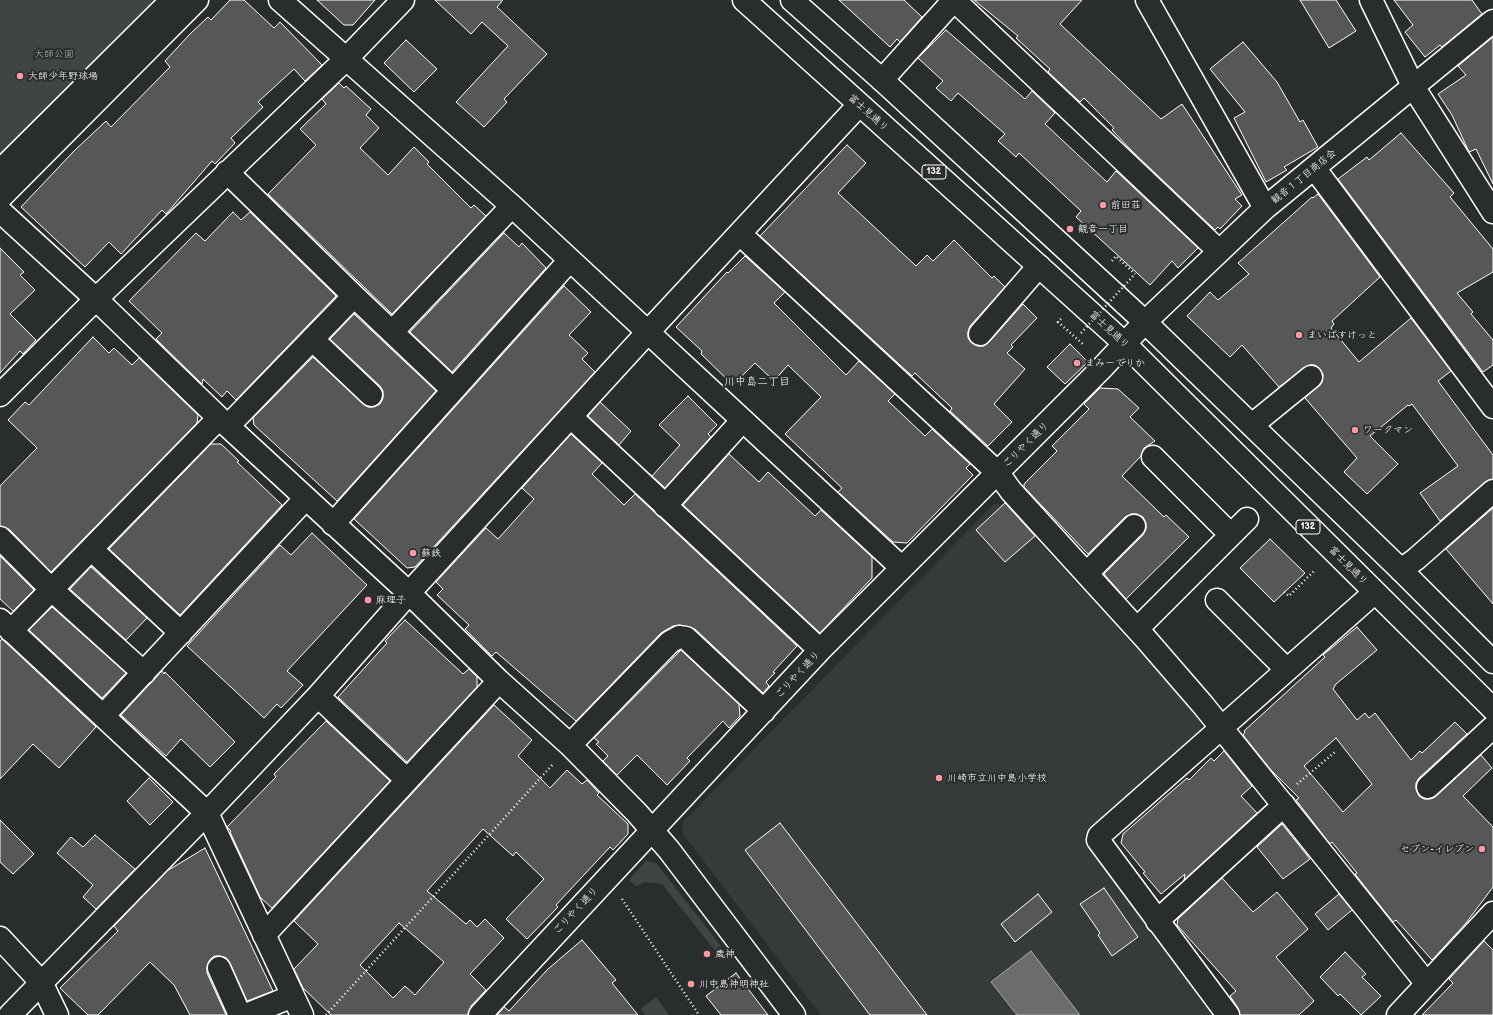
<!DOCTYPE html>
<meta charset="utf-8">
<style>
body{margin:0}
canvas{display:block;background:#2a2d2e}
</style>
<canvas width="1493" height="1015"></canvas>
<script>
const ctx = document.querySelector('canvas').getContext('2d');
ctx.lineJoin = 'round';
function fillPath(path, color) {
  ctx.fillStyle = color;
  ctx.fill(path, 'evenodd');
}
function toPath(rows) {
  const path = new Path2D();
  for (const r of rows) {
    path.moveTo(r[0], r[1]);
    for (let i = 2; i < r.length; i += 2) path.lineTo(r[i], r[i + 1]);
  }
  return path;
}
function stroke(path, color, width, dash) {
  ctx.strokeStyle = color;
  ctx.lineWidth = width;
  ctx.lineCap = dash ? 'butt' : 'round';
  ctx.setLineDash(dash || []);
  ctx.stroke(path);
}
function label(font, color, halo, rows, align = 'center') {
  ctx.font = font + ' "Balsamiq Sans","Klee One",sans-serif';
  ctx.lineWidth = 4;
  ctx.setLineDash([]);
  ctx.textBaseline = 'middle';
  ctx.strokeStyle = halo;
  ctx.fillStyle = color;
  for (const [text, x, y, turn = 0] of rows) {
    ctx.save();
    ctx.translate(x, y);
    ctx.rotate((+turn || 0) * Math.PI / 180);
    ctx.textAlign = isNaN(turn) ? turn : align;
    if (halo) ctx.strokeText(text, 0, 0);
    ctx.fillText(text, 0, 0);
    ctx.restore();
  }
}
fillPath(toPath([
 [994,504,1004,504,1200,718,1201,733,1084,836,1211,1015,821,1015,683,834,683,822]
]), '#373a3b');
fillPath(toPath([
 [0,0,186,0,0,186],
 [646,861,656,863,727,954,721,958,662,884,644,882,636,886,629,880],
 [656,997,669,1015,645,1015,641,1009]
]), '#414445');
const water = toPath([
 [1031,951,1080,1015,1017,1015,991,982,1031,951]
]);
fillPath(water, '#6a6c6d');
stroke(water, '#a6a7a7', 1);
const building = toPath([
 [230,0,244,0,274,28,280,22,322,65,305,81,294,69,258,102,263,107,231,138,235,143,215,164,212,161,166,214,162,210,121,254,109,242,85,267,21,207,74,151,106,121,111,127,170,67,165,61,190,34,208,17,211,20,230,0],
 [317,0,375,0,353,25,344,25,317,0],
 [435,0,503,0,497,7,547,54,504,99,507,102,484,127,456,102,508,46,482,22,471,34,435,0],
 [839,0,904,0,922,17,900,42,897,39,890,47,839,0],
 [974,0,1082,0,1060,24,1161,119,1182,104,1242,195,1235,199,1242,206,1220,229,1218,227,1215,230,1133,152,1112,130,1114,128,1084,98,1080,102,1048,72,1050,69,1016,38,1018,36,974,0],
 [1300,0,1336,0,1356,31,1329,48,1300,0],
 [1394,0,1472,0,1482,14,1442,47,1440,45,1425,57,1405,32,1413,25,1394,0],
 [946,30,1025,99,1032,91,1055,113,1045,124,1107,182,1116,171,1198,248,1178,268,1172,261,1150,285,1076,217,1081,211,1019,153,1016,157,998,141,1005,134,958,93,951,101,936,88,943,81,918,58,946,30],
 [1493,37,1493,184,1476,149,1469,152,1452,115,1438,94,1466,75,1458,66,1493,37],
 [406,40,437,69,414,92,384,63,406,40],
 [1243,42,1277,82,1300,122,1303,120,1318,147,1284,167,1287,170,1266,182,1234,118,1245,112,1210,69,1243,42],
 [339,83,344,88,346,86,371,109,366,115,379,128,360,148,388,175,414,147,429,162,427,164,471,208,474,205,486,216,392,314,268,194,316,145,300,129,326,104,322,99,339,83],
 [1401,133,1454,193,1450,197,1493,249,1493,272,1457,293,1473,312,1471,314,1493,340,1493,365,1483,372,1338,179,1367,157,1369,160,1401,133],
 [847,145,866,163,838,193,916,266,927,255,933,261,954,240,992,278,994,276,1005,287,970,326,968,332,968,338,972,343,978,346,984,346,989,342,1023,304,1037,318,1011,345,1013,347,1007,353,1025,369,994,404,1012,422,988,446,950,411,952,408,915,373,912,376,760,236,847,145],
 [1318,194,1380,277,1332,321,1334,324,1331,328,1359,362,1411,318,1451,371,1438,381,1493,455,1493,479,1485,482,1440,521,1420,493,1458,466,1412,404,1409,406,1408,405,1370,436,1398,464,1367,494,1344,472,1357,458,1305,398,1322,382,1323,375,1320,369,1315,365,1309,365,1279,387,1242,345,1230,357,1187,316,1210,292,1218,300,1249,274,1238,263,1312,197,1313,198,1318,194],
 [233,212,241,220,250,212,336,296,236,400,227,391,222,397,203,379,202,384,156,339,162,333,129,301,196,233,205,241,233,212],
 [504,233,519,247,522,243,546,268,452,372,410,332,504,233],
 [0,248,24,272,20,275,35,290,10,314,36,340,23,354,20,351,0,373,0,248],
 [745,256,785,292,774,303,846,375,859,361,895,394,888,401,925,436,932,429,970,464,966,468,973,475,907,543,893,542,838,492,842,488,785,434,821,397,788,365,774,381,755,363,733,385,701,354,702,351,676,327,727,272,728,273,745,256],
 [564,286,591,312,569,335,588,353,582,359,595,372,415,567,407,568,354,519,564,286],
 [354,314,436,391,337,501,254,425,253,418,313,357,363,404,368,407,374,407,380,404,383,398,383,391,380,386,330,339,354,314],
 [93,337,109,353,114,348,132,365,139,358,198,415,197,423,51,572,9,529,0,526,0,486,37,448,8,420,25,402,29,405,93,337],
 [1070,344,1088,362,1065,384,1047,367,1070,344],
 [1100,388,1118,389,1139,408,1130,417,1155,441,1144,448,1141,456,1122,476,1164,517,1166,515,1189,537,1126,599,1104,574,1143,535,1146,529,1146,523,1143,517,1137,514,1131,514,1125,517,1088,554,1024,487,1024,484,1057,451,1052,446,1089,409,1084,404,1100,388],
 [688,396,717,425,708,434,711,437,665,488,652,476,680,445,659,425,688,396],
 [600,402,631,431,619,445,588,416,600,402],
 [571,434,602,463,592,474,624,505,635,494,797,646,773,672,775,673,766,682,769,686,763,693,695,629,680,625,673,626,661,633,576,721,496,652,492,656,465,629,469,625,437,595,443,589,436,582,486,528,498,539,534,499,522,488,571,434],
 [211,444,221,444,239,461,237,462,282,505,180,615,109,549,211,444],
 [729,454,759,482,768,472,815,516,821,510,872,557,872,578,820,633,683,505,729,454],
 [1005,503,1035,536,1005,562,976,530,1005,503],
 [1493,508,1493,604,1446,549,1493,508],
 [312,533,367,585,287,671,303,685,281,708,277,704,264,718,187,646,280,545,291,555,312,533],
 [1270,539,1305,573,1274,602,1240,568,1270,539],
 [0,556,34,590,13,611,0,599,0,556],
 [91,567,147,618,126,640,70,589,91,567],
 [52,607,126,673,102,698,29,630,52,607],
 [405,620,463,674,469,669,477,677,477,687,407,762,338,697,387,643,385,641,405,620],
 [1357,627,1377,650,1336,684,1333,689,1357,720,1365,713,1369,718,1375,713,1411,760,1420,751,1422,753,1455,722,1467,734,1419,778,1416,783,1416,789,1419,796,1424,799,1430,799,1436,796,1481,755,1492,768,1463,796,1493,827,1493,887,1466,923,1432,960,1396,920,1393,922,1355,874,1357,873,1332,842,1330,844,1296,800,1299,798,1271,770,1243,735,1245,732,1244,731,1325,657,1323,655,1357,627],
 [1336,738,1372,784,1343,812,1304,766,1336,738],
 [2,639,96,727,59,768,33,744,0,779,0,641,2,639],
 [681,650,739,704,740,716,729,728,723,721,687,758,690,761,667,785,637,755,617,775,603,761,608,756,596,744,599,742,594,738,681,650],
 [162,671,164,674,165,672,235,742,210,767,181,739,166,756,121,715,162,671],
 [494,705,532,740,518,756,550,788,567,770,582,784,587,780,599,793,597,795,628,824,628,834,613,850,610,847,556,905,558,907,527,939,506,919,544,879,516,852,513,856,483,829,427,891,466,924,470,920,477,927,485,919,504,938,470,974,486,990,471,1006,468,1015,331,1015,303,988,294,969,318,944,294,921,494,705],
 [399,923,444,962,415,995,405,986,393,998,360,965,399,923],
 [326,721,390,781,272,908,260,897,230,832,231,831,227,827,276,777,274,774,326,721],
 [1224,751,1252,786,1241,796,1257,813,1184,880,1185,874,1161,894,1143,873,1145,872,1121,843,1123,834,1187,778,1189,780,1211,758,1214,761,1224,751],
 [149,778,173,802,150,825,127,801,149,778],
 [0,820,34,854,13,874,0,862,0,820],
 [780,823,927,1015,870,1015,745,850,780,823],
 [1282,824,1310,859,1283,879,1257,847,1282,824],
 [95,835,135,869,96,909,83,897,93,885,57,853,71,837,83,847,95,835],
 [205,848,273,991,247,1001,230,963,226,958,220,956,214,956,209,961,207,967,207,973,226,1015,190,1015,174,985,150,962,98,1015,88,1015,60,988,118,931,114,926,167,871,205,848],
 [1222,878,1253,912,1277,892,1308,929,1276,957,1314,1001,1299,1015,1240,1015,1238,1008,1230,996,1236,991,1177,925,1178,919,1222,878],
 [1104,888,1138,937,1112,956,1098,935,1100,933,1080,904,1104,888],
 [1038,894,1052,912,1015,942,1001,924,1038,894],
 [1339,894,1352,910,1328,930,1315,914,1339,894],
 [582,940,616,980,612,983,638,1015,497,1015,504,1007,509,1011,548,969,582,940],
 [1484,941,1493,950,1493,1015,1422,1015,1453,983,1449,979,1484,941],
 [1345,952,1366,974,1362,977,1381,996,1361,1015,1340,994,1338,996,1320,977,1345,952],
 [736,973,768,1015,721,1015,706,996,736,973]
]);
fillPath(building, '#555758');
stroke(building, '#fff', 1);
const minor = toPath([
 [280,0,512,206,902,568],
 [954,0,1219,251],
 [1147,0,1265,208],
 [1371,0,1414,88,1493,212],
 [882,80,954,0],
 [1315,169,1493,407],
 [0,171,172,0],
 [227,172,354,296,452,389],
 [0,198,197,0],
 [0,211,96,299,219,418,409,593,499,681,570,745,637,813,669,850,794,1015],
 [740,234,998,473,1011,491,1145,638,1203,705,1427,984],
 [392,332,512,206],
 [980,334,1039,266],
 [312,339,371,395],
 [0,395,96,299,346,59,403,0],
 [571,417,820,650],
 [1252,425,1311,377],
 [228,426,354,296],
 [1153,457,1231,535],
 [665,506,742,421],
 [333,524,570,260],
 [0,538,52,590,144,673],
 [91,549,181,633],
 [1401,570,1416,559,1493,491],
 [1087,573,1134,526],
 [1217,600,1287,670],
 [0,620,207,813,302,1015],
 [1137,629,1247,519],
 [11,631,219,418],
 [318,696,407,780],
 [103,716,306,498],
 [570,745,670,642,679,637,686,638,764,711],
 [1428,787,1493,727],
 [1157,921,1284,805],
 [264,935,499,681],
 [0,938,41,982,57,1015],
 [219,968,240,1015],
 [10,1015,207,813,318,696,409,593,647,333,859,105],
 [246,1015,293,996],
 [480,1015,820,650,1101,369,1145,322,1265,208,1493,21],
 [1228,1015,1098,840,1099,836,1374,593],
 [1398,1015,1493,913]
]);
const highway = toPath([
 [744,0,1124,343,1493,709],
 [792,0,882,80,1145,322,1401,570,1493,662]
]);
stroke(minor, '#fff', 25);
stroke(highway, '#fff', 25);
stroke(toPath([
 [1112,261,1116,256,1135,274],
 [1061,319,1058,322,1084,345],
 [1284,592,1289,596,1315,570],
 [1297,784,1335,752],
 [622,899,699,1015],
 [326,1015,554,763]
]), '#fff', 2.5, [1, 3]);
stroke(minor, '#2a2d2e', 22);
stroke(highway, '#2a2d2e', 22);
stroke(toPath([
 [1081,333,1135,274]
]), '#fff', 2.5, [1, 3]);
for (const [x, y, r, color] of [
 [20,76,4,"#ff9aa2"],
 [1103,205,4,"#ff9aa2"],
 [1070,229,4,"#ff9aa2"],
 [1299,335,4,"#ff9aa2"],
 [1077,363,4,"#ff9aa2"],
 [1355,430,4,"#ff9aa2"],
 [413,553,4,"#ff9aa2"],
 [368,600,4,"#ff9aa2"],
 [939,778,4,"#ff9aa2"],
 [1482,849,4,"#ff9aa2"],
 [707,954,4,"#ff9aa2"],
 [691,984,4,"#ff9aa2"]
]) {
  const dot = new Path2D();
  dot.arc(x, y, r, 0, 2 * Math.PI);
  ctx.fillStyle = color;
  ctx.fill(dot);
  stroke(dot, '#2a2d2e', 1.5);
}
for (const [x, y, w] of [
 [934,172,24],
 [1308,527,24]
]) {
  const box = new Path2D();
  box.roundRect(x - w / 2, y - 7, w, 14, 3);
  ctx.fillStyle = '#2a2d2e';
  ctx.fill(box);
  stroke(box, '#fff', 1);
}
label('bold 9px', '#fff', null, [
 ["132",934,172],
 ["132",1308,527]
]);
label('10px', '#b3b4b5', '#2a2d2e', [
 ["大師公園",54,54]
]);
label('10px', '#fff', '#2a2d2e', [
 ["大師少年野球場",28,76],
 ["前田荘",1111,205],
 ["観音一丁目",1078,229],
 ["まいばすけっと",1307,335],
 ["まみーでりか",1085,363],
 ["ワークマン",1363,430],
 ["蘇鉄",421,553],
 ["麻理子",376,600],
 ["川崎市立川中島小学校",947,778],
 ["セブン-イレブン",1474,849,"right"],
 ["歳神",715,954],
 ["川中島神明神社",699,984]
], 'left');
label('10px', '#fff', '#2a2d2e', [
 ["富士見通り",868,113,42],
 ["観音１丁目商店会",1304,177,-39],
 ["富士見通り",1109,330,43],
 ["ごりやく通り",1026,445,-45],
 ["富士見通り",1348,566,45],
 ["ごりやく通り",798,675,-47],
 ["ごりやく通り",576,911,-47]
]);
label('11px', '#fff', '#2a2d2e', [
 ["川中島二丁目",757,382]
]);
</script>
